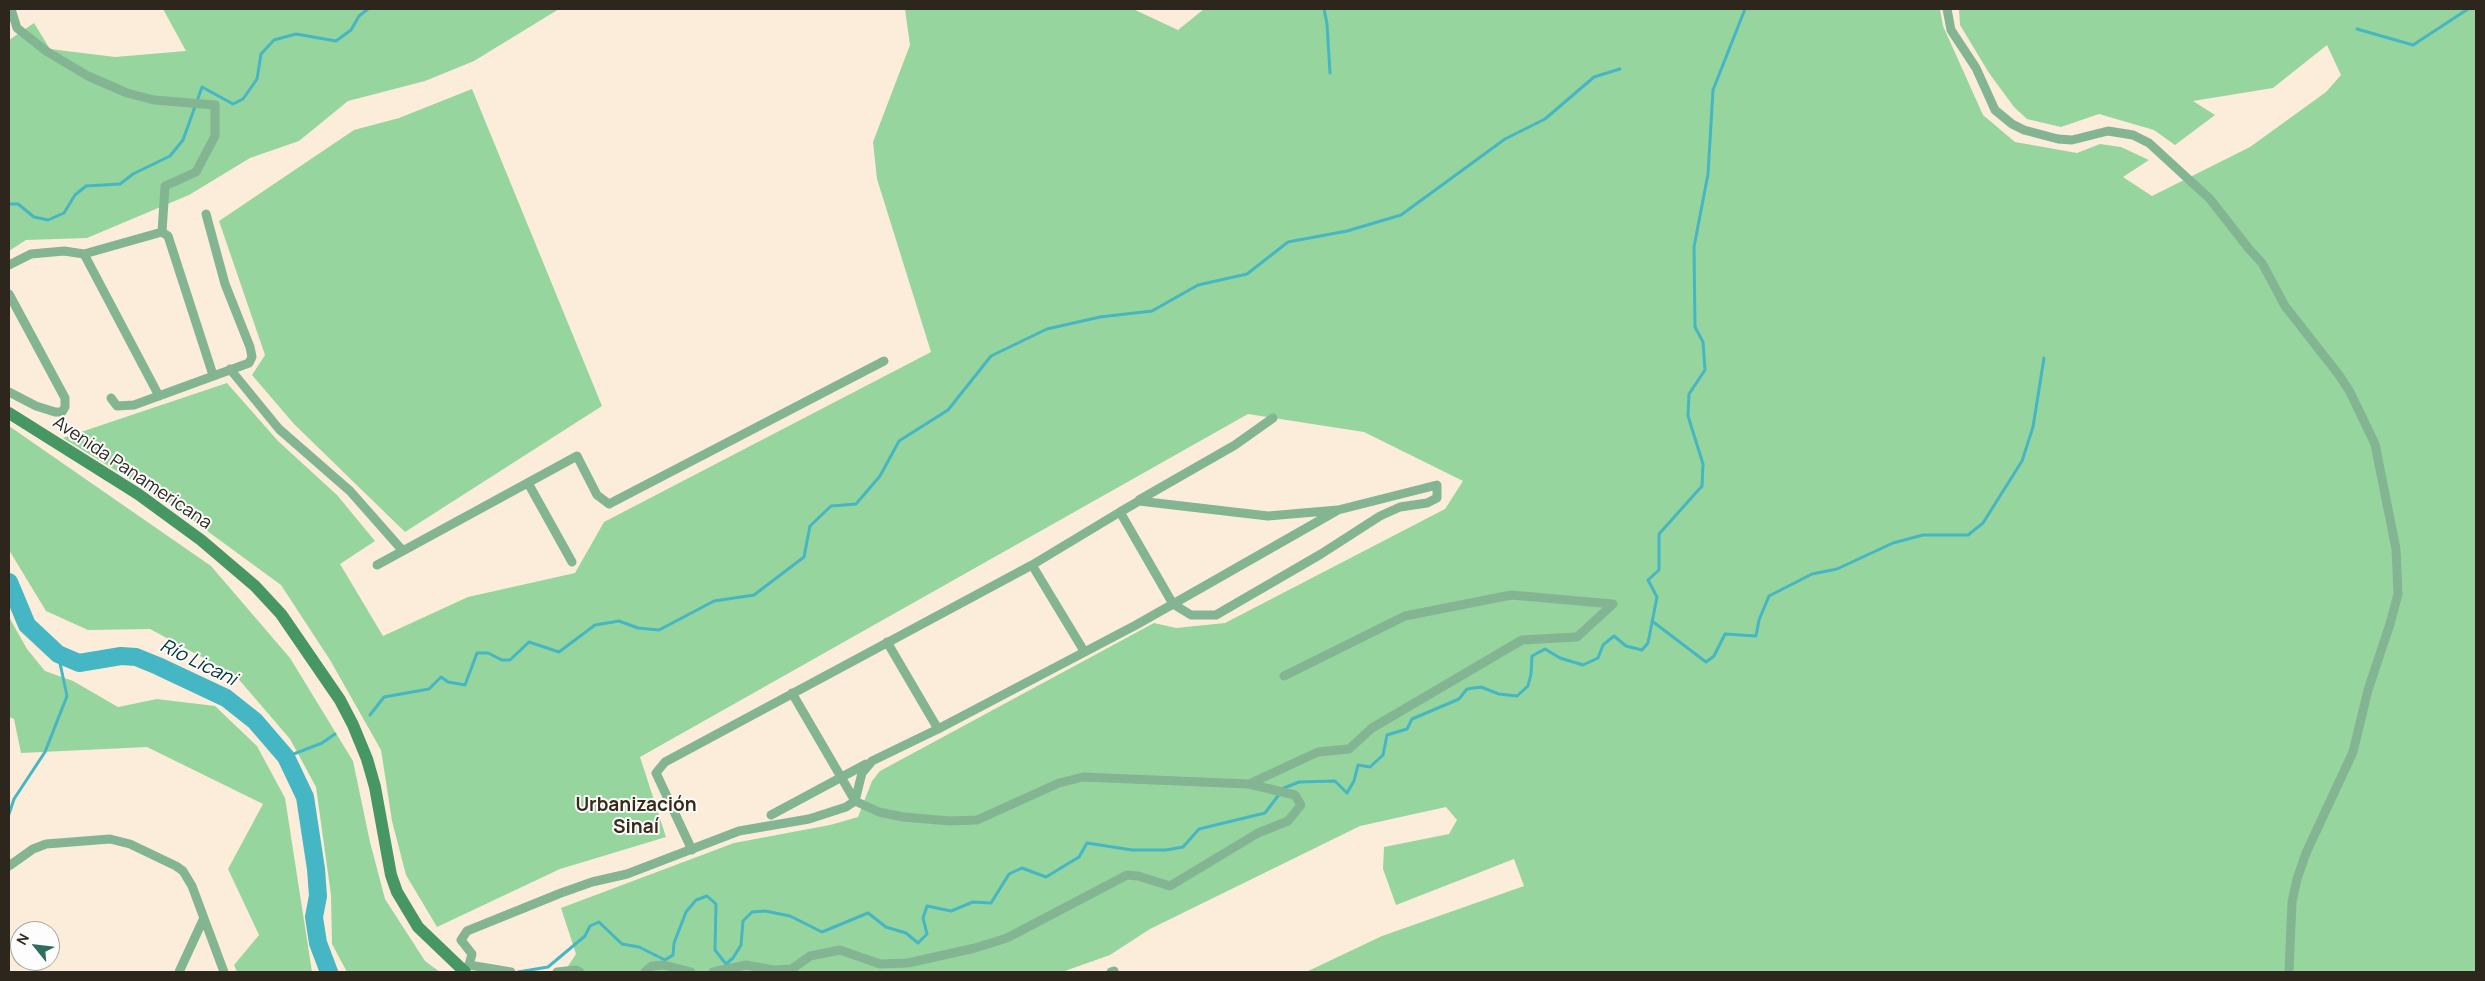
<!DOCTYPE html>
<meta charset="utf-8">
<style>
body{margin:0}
#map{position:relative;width:2485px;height:981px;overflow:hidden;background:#fcedda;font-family:Manrope,sans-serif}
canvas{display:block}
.frame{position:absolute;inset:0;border:10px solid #2d261d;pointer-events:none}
.north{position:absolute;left:10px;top:921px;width:50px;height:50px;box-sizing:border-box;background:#fdfdfd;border:1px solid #aaa7a3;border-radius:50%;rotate:299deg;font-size:14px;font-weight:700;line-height:20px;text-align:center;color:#2d261d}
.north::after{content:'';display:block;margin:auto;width:18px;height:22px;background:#2d6e5d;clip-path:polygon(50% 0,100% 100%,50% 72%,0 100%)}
</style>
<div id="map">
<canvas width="2485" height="981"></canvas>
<div class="frame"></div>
<div class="north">N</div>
</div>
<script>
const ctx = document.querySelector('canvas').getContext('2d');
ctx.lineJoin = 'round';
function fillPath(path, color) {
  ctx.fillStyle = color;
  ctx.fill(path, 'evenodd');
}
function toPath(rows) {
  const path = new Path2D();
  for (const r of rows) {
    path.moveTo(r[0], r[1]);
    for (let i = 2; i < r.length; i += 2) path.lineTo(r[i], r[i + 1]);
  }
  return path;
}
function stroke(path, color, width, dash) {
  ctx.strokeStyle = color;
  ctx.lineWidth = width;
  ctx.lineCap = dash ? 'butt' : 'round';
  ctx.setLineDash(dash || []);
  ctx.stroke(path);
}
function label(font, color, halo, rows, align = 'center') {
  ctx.font = font + ' Manrope,sans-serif';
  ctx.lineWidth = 4;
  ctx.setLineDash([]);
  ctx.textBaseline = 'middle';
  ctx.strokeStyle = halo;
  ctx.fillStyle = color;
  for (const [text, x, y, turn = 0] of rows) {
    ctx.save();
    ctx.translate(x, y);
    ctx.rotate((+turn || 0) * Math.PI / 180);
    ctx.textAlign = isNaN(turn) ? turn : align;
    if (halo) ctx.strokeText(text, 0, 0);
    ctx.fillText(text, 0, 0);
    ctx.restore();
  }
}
fillPath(toPath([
 [163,9,559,9,474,61,425,81,348,101,299,141,250,158,189,195,87,238,26,240,9,251,9,40,34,23,50,49,115,57,186,51],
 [905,9,1133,9,1178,30,1204,9,1940,9,1943,26,1983,115,2015,142,2077,153,2100,144,2121,147,2149,160,2123,177,2152,196,2250,147,2326,92,2341,75,2327,45,2273,88,2193,101,2215,115,2175,145,2154,130,2099,114,2061,127,2027,119,2014,107,1989,73,1960,25,1959,9,2476,9,2476,972,1306,972,1382,936,1524,886,1514,859,1396,905,1383,869,1384,847,1449,834,1457,820,1446,807,1360,826,1150,929,1110,955,1062,972,564,972,576,954,561,908,734,843,830,825,858,817,872,781,880,771,1154,623,1176,628,1225,623,1445,509,1463,481,1364,432,1248,414,640,757,666,837,560,869,437,927,406,875,392,821,381,750,330,660,281,585,169,503,63,438,227,383,278,441,337,495,375,541,340,564,383,636,468,597,575,573,604,522,931,352,877,179,873,142,910,45],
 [472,89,602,406,405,532,294,424,252,375,265,355,219,221,354,130,399,118],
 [9,426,211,566,290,658,353,761,370,842,385,899,425,961,440,972,347,972,332,944,331,895,316,787,290,739,235,675,150,629,88,630,46,611,9,550],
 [9,617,27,649,45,671,73,681,118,707,157,699,215,706,257,746,285,798,312,972,237,972,234,965,259,935,228,869,263,804,147,747,21,753,14,719,9,717]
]), '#97d59f');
stroke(toPath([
 [1324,9,1327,24,1330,73],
 [2357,29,2413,45,2468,9],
 [9,204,18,204,34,217,48,220,64,213,75,195,86,186,120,184,133,174,170,156,183,140,202,87,233,104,243,99,257,79,261,54,274,40,296,34,336,41,351,30,359,16,368,9],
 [1652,621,1706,662,1714,656,1725,634,1756,636,1759,620,1769,596,1812,574,1837,569,1893,543,1923,535,1968,535,1983,523,2022,461,2033,427,2044,358],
 [370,715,384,697,429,689,441,677,448,682,465,685,477,653,488,653,502,660,510,660,529,642,559,652,595,625,619,621,638,628,659,630,714,601,754,595,804,557,810,526,831,506,856,504,880,476,899,441,948,410,991,356,1047,329,1100,317,1152,311,1198,285,1247,274,1288,242,1347,231,1401,215,1505,139,1545,119,1594,77,1620,69],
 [286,757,322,743,335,734],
 [9,814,14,799,45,752,67,696,58,654],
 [518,972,548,967,585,936,590,926,599,922,622,944,639,947,665,960,673,955,674,943,686,912,696,900,707,896,716,904,715,950,726,964,733,958,741,945,743,921,752,912,765,911,790,916,822,932,868,913,886,927,906,933,918,943,927,934,923,918,927,906,951,911,973,902,991,903,1009,874,1022,868,1046,877,1079,857,1087,843,1132,850,1166,850,1183,847,1199,829,1265,813,1284,788,1299,782,1335,781,1347,793,1354,781,1358,765,1370,767,1383,755,1387,735,1407,729,1412,719,1459,699,1467,689,1481,687,1499,694,1517,696,1528,686,1531,674,1532,656,1545,649,1560,658,1583,665,1598,658,1603,645,1614,636,1626,646,1642,650,1648,643,1657,597,1648,580,1659,570,1659,534,1702,486,1703,464,1688,416,1689,394,1705,370,1703,342,1695,327,1694,247,1708,174,1713,90,1745,9]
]), '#45b6c3', 3);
stroke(toPath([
 [9,582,27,625,58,654,79,663,121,656,136,657,158,666,226,698,255,721,286,757,305,797,316,869,318,896,314,917,318,943,329,972]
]), '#45b6c3', 18);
stroke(toPath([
 [11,9,17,28,46,51,88,76,127,93,154,100,215,105,215,136,196,172,165,186,162,232],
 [1947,9,1951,30,1976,68,1995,110,2012,124,2024,130,2058,139,2072,140,2108,131,2133,135,2149,143,2210,199,2249,249,2262,263,2285,306,2339,375,2350,392,2375,444,2396,549,2398,594,2390,624,2368,690,2353,752,2306,853,2297,879,2292,902,2289,972],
 [84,254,159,396],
 [9,265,31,254,64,251,84,254,162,232,168,236,213,375],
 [9,294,65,398,65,407,62,412,55,412,36,406,9,392],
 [230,369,279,429,350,491,403,551],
 [111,398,117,406,134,405,249,363,252,357,250,347,225,284,206,214],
 [528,483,572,562],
 [1139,500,1235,445,1273,418],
 [377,565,577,456,597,495,609,504,884,361],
 [1032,565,1084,651],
 [887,642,938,729],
 [792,693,855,801,879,812,903,817,950,821,977,820,1059,783,1083,777,1249,784,1318,752,1349,749,1372,728,1522,640,1577,637,1613,604,1511,595,1405,616,1284,676],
 [771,815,866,764],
 [692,850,656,773,665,762,1032,565,1120,512],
 [9,866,33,849,46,844,110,839,130,844,176,866,183,871,192,886,224,972],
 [469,965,511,972],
 [463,970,469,965,472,954,461,940,467,931,561,893,592,882,627,874,739,831,809,819,846,807,855,801,862,773,872,761,938,729,1136,625,1173,604,1338,510,1437,485,1437,498,1427,503,1400,507,1380,516,1321,554,1216,615,1191,615,1173,604,1120,512,1139,501,1268,516,1338,510],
 [179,972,203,920],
 [557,972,576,970,580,972],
 [645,972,652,966,664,965,691,972],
 [713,972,746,965,773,970,792,969,810,956,840,950,880,964,908,963,975,948,1007,938,1127,875,1138,876,1170,886,1258,833,1288,821,1301,805,1295,795,1249,784],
 [1111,972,1114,971]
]), '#83b592', 9);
stroke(toPath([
 [9,413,138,494,201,540,255,586,281,614,340,700,353,725,367,759,375,787,391,875,397,892,418,927,465,972]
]), '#479765', 12);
label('18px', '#2d261d', '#fdfdfd', [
 ["Avenida Panamericana",132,473,34]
]);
label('italic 19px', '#00353b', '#fdfdfd', [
 ["Río Licani",198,663,26]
]);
label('bold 19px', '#382a17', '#fdfdfd', [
 ["Urbanización",636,806],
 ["Sinaí",636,828]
]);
</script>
